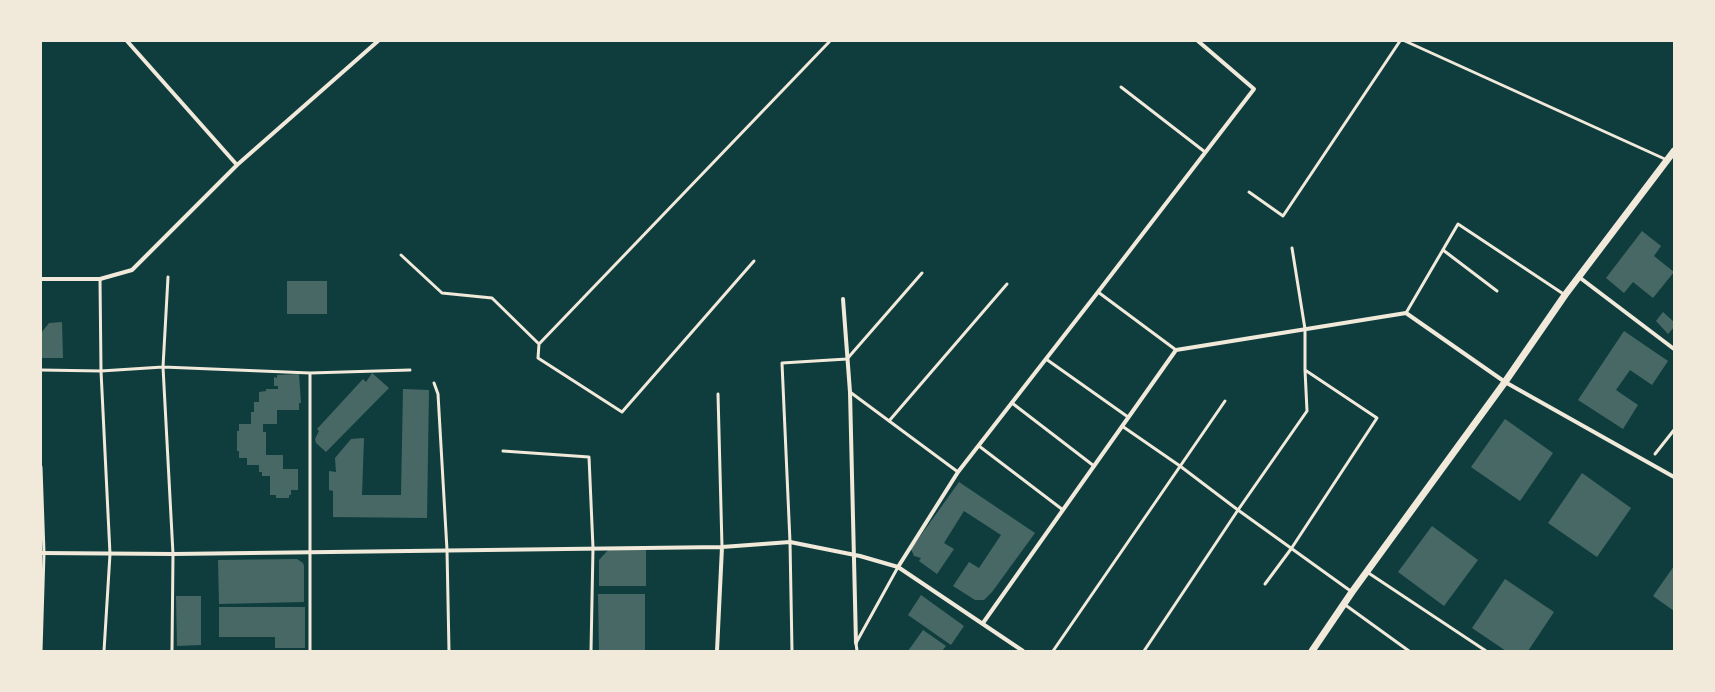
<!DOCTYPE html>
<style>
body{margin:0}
#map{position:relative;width:1715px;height:692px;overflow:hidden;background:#0f3d3e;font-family:Bitter,serif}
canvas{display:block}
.frame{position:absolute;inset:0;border:42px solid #f1e9da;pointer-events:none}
</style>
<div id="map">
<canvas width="1715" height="692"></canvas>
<div class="frame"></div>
</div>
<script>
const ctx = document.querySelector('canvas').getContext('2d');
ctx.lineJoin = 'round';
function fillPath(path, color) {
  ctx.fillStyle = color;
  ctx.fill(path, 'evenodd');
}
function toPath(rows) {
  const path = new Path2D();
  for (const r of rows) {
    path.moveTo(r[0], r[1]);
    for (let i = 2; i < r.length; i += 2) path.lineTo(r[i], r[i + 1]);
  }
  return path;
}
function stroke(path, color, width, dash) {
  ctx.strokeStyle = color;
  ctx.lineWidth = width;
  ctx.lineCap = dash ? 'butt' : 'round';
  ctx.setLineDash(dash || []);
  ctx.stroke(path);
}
fillPath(toPath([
 [1642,231,1661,246,1654,256,1674,272,1653,298,1633,282,1624,293,1606,278],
 [287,281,327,281,327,314,287,314],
 [1663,312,1674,322,1674,327,1668,334,1656,321],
 [62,322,63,358,41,358,41,333,49,323],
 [1624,331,1668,361,1652,385,1630,370,1616,390,1638,405,1623,429,1578,400],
 [372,373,389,388,326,452,316,443,315,439,319,431,317,429,363,379,366,382],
 [299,374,301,403,299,403,299,410,277,410,277,424,263,424,263,432,266,432,266,455,283,455,283,469,298,469,298,490,291,490,291,495,289,495,289,498,276,498,276,495,270,495,270,476,262,476,262,472,259,472,259,465,247,465,247,458,239,458,239,451,237,451,237,431,239,431,239,424,251,424,251,412,254,412,254,402,259,402,259,392,266,391,266,389,278,389,278,386,274,386,274,377,277,378,277,375],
 [403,389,429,390,427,518,333,517,333,491,329,490,329,471,336,472,335,458,351,439,364,438,362,495,401,495],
 [1505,419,1553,453,1520,501,1471,467],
 [1582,473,1631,508,1597,557,1548,523],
 [959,482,1035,533,992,592,984,600,975,600,953,586,969,562,979,568,1001,535,964,511,944,543,954,549,937,574,919,561,921,558,914,556,911,549],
 [1432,526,1478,560,1444,606,1398,572],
 [609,549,646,549,646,586,599,586,599,560],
 [297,559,303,563,304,566,304,602,219,604,218,560],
 [1674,566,1674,611,1653,596],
 [1505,579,1554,612,1528,651,1506,651,1472,628],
 [598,594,645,594,645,651,599,651],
 [921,595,964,626,951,645,908,615],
 [176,596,201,596,201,645,177,646],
 [219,607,305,607,305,648,275,648,275,637,219,637],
 [923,630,946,646,942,651,908,651]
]), '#486865');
stroke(toPath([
 [1405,41,1667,160],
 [1121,87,1205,152],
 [1249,192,1283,216,1400,41],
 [1443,250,1497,291],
 [401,255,442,293,492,298,539,344,538,358,622,412,754,261],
 [168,277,163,367,173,554,172,651],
 [100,279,101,371,110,554,104,651],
 [1098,292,1176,350],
 [1406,313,1458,224,1565,295],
 [539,344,830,41],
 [1046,359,1128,417],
 [41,370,101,371,163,367,310,373,410,370],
 [434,383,438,394,447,550,449,651],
 [850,392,958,472],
 [718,394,722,547],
 [1012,403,1094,466],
 [889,421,1007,284],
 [1122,426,1180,466,1238,510,1352,592],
 [979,446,1063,510],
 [503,451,589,457,593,548,591,651],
 [1655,454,1674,430],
 [41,467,44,553,41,651],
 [1367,572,1486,651],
 [1265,584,1291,549,1377,418,1305,370],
 [1344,604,1409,651],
 [310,651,310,373],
 [792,651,790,542,782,363,847,359,922,273],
 [857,651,856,643,898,567],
 [1053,651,1225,401],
 [1144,651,1238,510,1307,411,1305,370,1305,329,1292,248]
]), '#f1e9da', 3);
stroke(toPath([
 [127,41,237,165,378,41],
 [1579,277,1674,349],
 [41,279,100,279,132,270,237,165],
 [843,299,850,392,856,643],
 [41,553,173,554,722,547,790,542,860,556,898,567,1023,651],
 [898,567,958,472,1098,292,1254,89,1198,41],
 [983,623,1176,350,1406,313,1505,382,1674,477],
 [717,651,722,547]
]), '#f1e9da', 4);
stroke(toPath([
 [1312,651,1352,592,1505,382,1565,295,1674,151]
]), '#f1e9da', 7);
</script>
